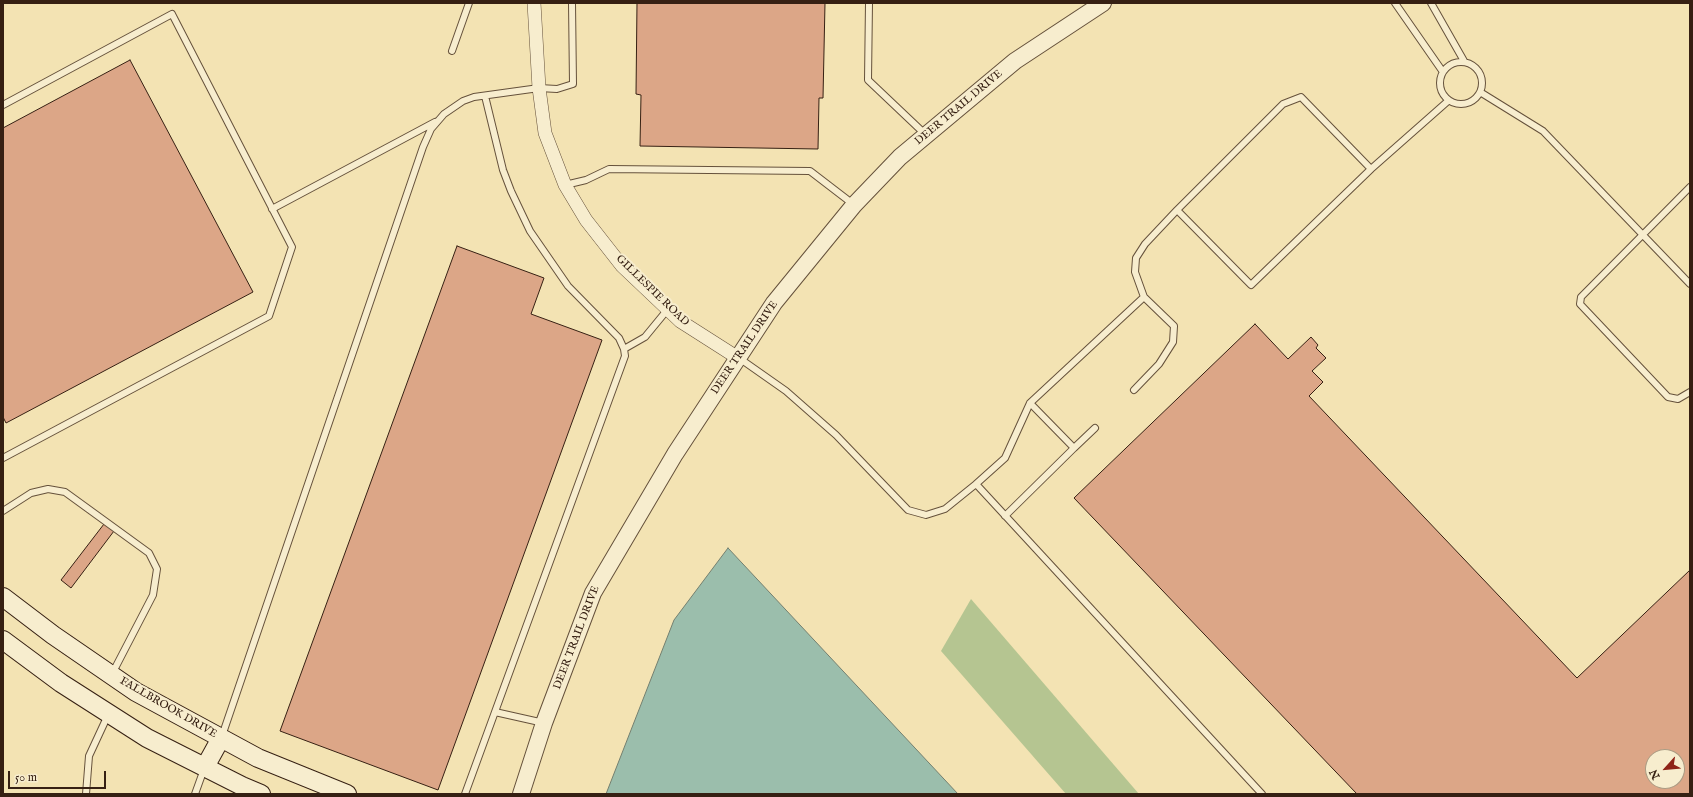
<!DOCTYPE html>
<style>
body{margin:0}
#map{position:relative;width:1693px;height:797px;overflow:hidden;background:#f3e3b3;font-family:"IM FELL English",serif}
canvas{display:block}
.frame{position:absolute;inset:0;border:4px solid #362013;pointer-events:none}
.north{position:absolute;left:1645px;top:749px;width:40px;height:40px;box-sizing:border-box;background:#f7edce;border:1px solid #aa9b83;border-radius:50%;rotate:243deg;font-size:11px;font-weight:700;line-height:16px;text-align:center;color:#362013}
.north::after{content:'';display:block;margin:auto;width:14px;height:18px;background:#8f2418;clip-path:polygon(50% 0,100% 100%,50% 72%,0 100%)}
.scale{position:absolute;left:8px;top:771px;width:98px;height:18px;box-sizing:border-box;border:2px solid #362013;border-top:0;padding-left:5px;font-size:12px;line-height:14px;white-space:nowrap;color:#362013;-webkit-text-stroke:3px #f7edce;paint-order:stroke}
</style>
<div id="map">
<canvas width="1693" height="797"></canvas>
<div class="frame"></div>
<div class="north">N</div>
<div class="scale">50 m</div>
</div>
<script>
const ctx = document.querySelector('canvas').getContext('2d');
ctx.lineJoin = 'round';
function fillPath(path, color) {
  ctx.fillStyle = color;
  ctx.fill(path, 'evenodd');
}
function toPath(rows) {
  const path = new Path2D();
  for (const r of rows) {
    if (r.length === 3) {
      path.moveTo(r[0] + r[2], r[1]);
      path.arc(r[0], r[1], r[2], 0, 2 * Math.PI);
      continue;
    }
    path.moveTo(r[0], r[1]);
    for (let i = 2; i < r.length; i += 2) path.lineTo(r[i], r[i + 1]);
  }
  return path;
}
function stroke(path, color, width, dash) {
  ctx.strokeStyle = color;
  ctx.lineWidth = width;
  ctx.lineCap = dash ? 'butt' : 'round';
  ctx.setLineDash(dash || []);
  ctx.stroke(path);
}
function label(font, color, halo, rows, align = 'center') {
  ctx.font = font + ' "IM FELL English",serif';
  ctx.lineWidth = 4;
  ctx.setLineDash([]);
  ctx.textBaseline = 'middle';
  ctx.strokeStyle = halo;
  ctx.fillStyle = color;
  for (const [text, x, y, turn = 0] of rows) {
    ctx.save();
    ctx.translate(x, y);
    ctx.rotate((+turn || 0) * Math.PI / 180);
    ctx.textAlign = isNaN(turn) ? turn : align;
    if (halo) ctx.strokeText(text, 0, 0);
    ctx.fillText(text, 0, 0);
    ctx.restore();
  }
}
fillPath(toPath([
 [971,599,1139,794,1066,794,941,651]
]), '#b5c591');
const water = toPath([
 [728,548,958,794,606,794,674,620,728,548]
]);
fillPath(water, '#9bbeac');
stroke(water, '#737f6f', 1);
const building = toPath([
 [637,3,825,3,823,98,819,98,818,149,640,146,641,95,636,94,637,3],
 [130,60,253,292,6,423,3,417,3,128,130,60],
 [457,246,544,278,531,314,602,340,438,790,280,731,457,246],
 [1255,324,1288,359,1311,337,1318,345,1316,348,1326,358,1312,371,1323,382,1309,396,1577,678,1690,570,1690,794,1357,794,1074,498,1255,324],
 [1653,757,1677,757,1677,781,1653,781,1653,757],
 [104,524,114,531,71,588,61,580,104,524]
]);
fillPath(building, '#dca687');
stroke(building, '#362013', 1);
const service = toPath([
 [869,3,868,80,926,135],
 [1395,3,1443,72],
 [1431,3,1464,61],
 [452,51,469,3],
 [1461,83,21],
 [1480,92,1543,131,1690,284],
 [3,105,172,14,292,247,269,316,3,458],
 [565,185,586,180,609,169,810,171,853,204],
 [1690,187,1581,297,1580,304,1668,397,1678,399,1690,392],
 [272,209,435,122],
 [1177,210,1283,104,1301,97,1371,169],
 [624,349,645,337,668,309],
 [739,358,786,391,836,435,908,510,926,515,945,509,976,484],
 [1134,390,1159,364,1173,342,1174,326,1144,297],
 [1074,448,1095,428],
 [3,511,31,493,48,489,65,492,149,553,157,569,153,595,112,674],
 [1005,516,1074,448,1030,403],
 [495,712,544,723],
 [222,736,423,147,431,129,444,114,463,101,474,97,539,88,557,89,573,84,572,3],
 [86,794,89,756,108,715],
 [195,794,204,769],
 [465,794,625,356,624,349,619,338,568,286,530,231,511,191,503,170,485,96],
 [1262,794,976,484,1005,458,1030,403,1144,297,1135,272,1136,258,1145,244,1177,210,1251,285,1371,169,1448,101]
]);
const minor = toPath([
 [534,3,539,88,545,133,565,185,586,220,622,266,680,321,738,358]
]);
const tertiary = toPath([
 [521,794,544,723,593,593,675,454,774,303,854,205,900,157,1015,61,1103,3]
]);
const secondary = toPath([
 [3,597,53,635,136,692,258,758,347,794],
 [3,640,61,683,147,738,242,786,261,794],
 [205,767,221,738]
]);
stroke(service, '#65513b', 8);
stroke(minor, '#65513b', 14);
stroke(tertiary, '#65513b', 18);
stroke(secondary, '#362013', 20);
stroke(service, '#f7edce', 6);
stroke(minor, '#f7edce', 13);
stroke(tertiary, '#f7edce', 16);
stroke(secondary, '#f7edce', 18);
label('11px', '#362013', '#f7edce', [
 ["DEER TRAIL DRIVE",959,108,-40],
 ["GILLESPIE ROAD",652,291,44],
 ["DEER TRAIL DRIVE",745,348,-56],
 ["DEER TRAIL DRIVE",577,638,-69],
 ["FALLBROOK DRIVE",168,708,30]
]);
</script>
